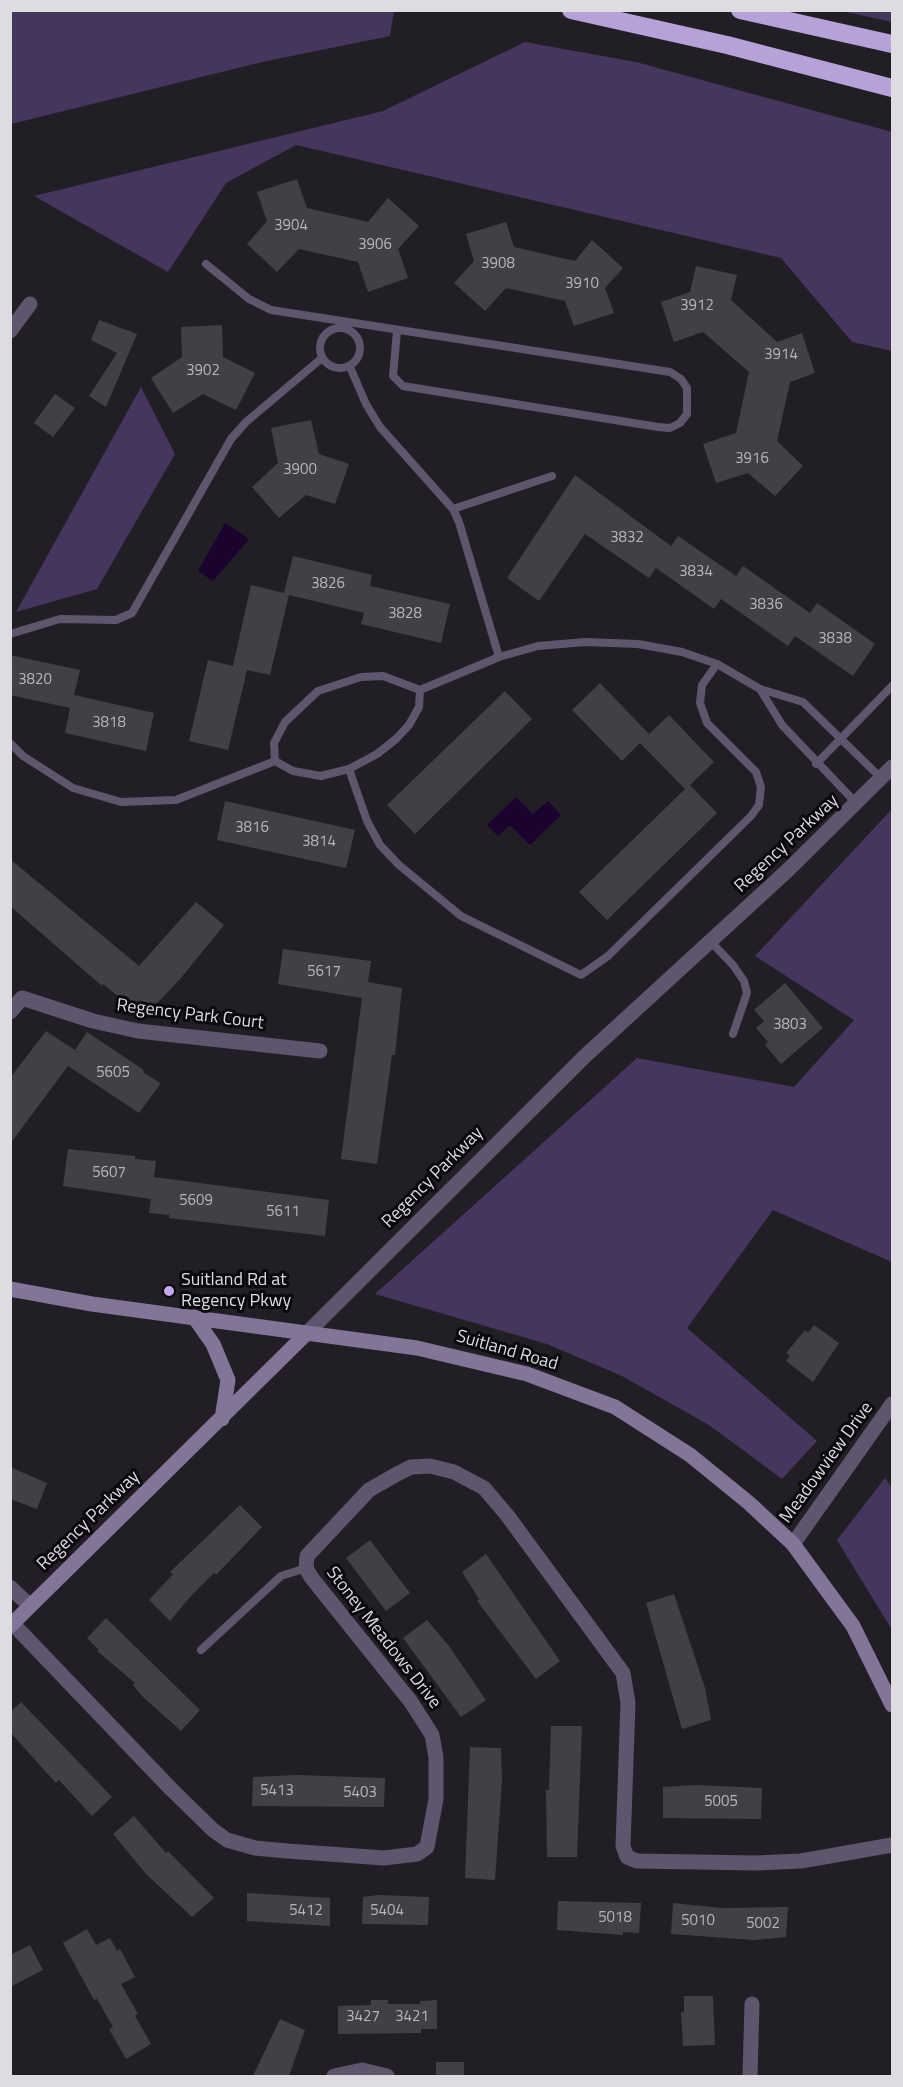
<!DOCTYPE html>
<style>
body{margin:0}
#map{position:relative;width:903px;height:2087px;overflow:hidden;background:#211f25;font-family:"Titillium Web",sans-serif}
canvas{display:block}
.frame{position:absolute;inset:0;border:12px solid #dedce0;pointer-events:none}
</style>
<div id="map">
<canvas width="903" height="2087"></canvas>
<div class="frame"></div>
</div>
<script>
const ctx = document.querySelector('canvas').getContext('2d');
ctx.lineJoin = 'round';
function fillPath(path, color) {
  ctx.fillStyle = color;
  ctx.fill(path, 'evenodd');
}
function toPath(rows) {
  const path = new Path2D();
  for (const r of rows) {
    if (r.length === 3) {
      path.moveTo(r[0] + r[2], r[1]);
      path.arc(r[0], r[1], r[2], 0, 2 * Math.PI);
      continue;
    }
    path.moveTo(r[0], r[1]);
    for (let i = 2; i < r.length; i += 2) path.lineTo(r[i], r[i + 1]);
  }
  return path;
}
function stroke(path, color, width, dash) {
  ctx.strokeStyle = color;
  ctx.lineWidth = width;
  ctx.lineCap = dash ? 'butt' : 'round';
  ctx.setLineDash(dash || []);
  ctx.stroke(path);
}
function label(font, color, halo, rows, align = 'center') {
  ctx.font = font + ' "Titillium Web",sans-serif';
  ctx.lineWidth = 6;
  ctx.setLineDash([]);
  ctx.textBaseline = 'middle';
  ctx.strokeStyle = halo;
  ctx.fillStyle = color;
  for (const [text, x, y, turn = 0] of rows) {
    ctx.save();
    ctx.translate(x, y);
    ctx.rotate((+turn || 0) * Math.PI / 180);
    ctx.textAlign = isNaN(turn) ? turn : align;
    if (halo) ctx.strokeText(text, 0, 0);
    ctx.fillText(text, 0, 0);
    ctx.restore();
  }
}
fillPath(toPath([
 [11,10,394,10,394,11,390,36,262,62,11,124],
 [842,11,892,11,892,22],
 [525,42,636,62,892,132,892,351,852,342,781,258,296,145,226,183,168,272,34,196,383,111],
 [141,387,175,454,97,589,16,612],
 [892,809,892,1262,773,1210,687,1328,817,1441,782,1479,709,1425,622,1376,547,1344,375,1294,637,1058,794,1087,854,1020,755,956],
 [885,1478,892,1488,892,1630,837,1540]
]), '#46365d');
fillPath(toPath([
 [225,523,249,539,213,581,198,571],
 [516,797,533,814,548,801,561,815,530,845,510,825,498,836,487,825]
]), '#1a042f');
fillPath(toPath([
 [297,179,307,208,368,222,388,198,419,226,398,249,408,278,368,292,358,262,299,249,277,272,247,244,267,221,257,192],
 [506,222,514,247,575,261,592,240,623,268,605,288,614,313,574,326,565,301,506,288,485,311,454,283,474,261,466,234],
 [696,266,737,275,731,300,777,342,802,333,815,373,790,382,777,441,803,466,775,496,748,473,716,483,703,444,736,433,749,372,703,332,674,342,661,302,690,292],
 [99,320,137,334,106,407,89,396,117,353,91,340],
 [222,325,223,357,255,373,236,410,203,394,173,413,151,378,182,357,181,327],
 [55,394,75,408,53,437,34,423],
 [311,420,319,454,349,464,335,504,306,495,279,518,252,487,278,463,271,428],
 [575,475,671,546,678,536,736,576,743,566,810,613,817,603,875,644,853,676,795,636,788,646,721,599,714,609,656,568,649,578,585,534,539,601,507,578],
 [293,556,372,575,370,586,450,604,441,643,361,624,364,613,289,595,270,675,247,670,228,750,189,741,208,660,233,666,251,585,284,593],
 [10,655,80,670,74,695,154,713,146,751,65,733,70,708,10,695],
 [600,683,649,734,669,715,714,762,690,785,717,813,607,920,579,892,685,789,640,743,622,761,572,710],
 [505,691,532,719,415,834,387,805],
 [225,801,355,830,346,868,217,840],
 [10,859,139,966,196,902,224,925,181,978,144,1017,120,995,119,997,103,984,102,986,10,906],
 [283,949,371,961,368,982,402,988,395,1055,392,1055,377,1164,341,1159,362,998,278,984],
 [785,983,823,1028,781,1064,765,1045,768,1042,756,1028,764,1021,754,1010],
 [46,1031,75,1050,87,1032,144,1070,143,1072,160,1083,159,1086,139,1113,68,1066,10,1144,10,1078],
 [68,1149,135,1156,135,1159,156,1161,154,1177,329,1200,325,1236,169,1218,169,1215,149,1213,151,1199,63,1186],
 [814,1325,839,1343,813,1382,786,1361,790,1356,786,1353,805,1330,808,1333],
 [10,1467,47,1483,37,1509,10,1499],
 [240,1505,262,1527,216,1575,214,1573,191,1596,170,1621,149,1600,173,1574,170,1572],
 [370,1540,410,1593,386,1611,346,1558],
 [486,1554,560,1661,536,1679,477,1601,479,1599,462,1572],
 [674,1594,705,1688,711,1720,682,1729,646,1603],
 [106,1618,200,1710,181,1731,143,1697,133,1685,135,1683,97,1651,99,1650,87,1638],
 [427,1620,449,1646,486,1700,461,1717,403,1638],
 [21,1702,112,1797,92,1816,59,1780,56,1783,45,1771,10,1732,10,1712],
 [551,1726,582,1726,577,1857,547,1857,546,1790,549,1790],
 [470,1747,501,1748,502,1781,495,1880,465,1878],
 [296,1775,385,1778,384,1807,252,1806,253,1777],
 [696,1785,762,1788,761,1819,663,1818,663,1787],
 [134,1816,166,1853,168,1851,214,1898,192,1917,146,1874,113,1834],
 [247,1893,330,1898,330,1926,247,1921],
 [378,1895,429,1897,428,1925,362,1924,363,1897],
 [558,1901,641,1903,639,1933,623,1932,623,1935,557,1930],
 [673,1903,721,1908,788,1907,786,1937,754,1940,671,1934],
 [87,1929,96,1945,110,1938,117,1951,120,1949,135,1977,121,1984,138,2014,135,2016,151,2044,126,2059,109,2029,113,2027,97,1999,94,2000,63,1943],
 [30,1945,43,1970,10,1987,10,1955],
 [684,1996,713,1996,715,2045,683,2046,681,2012,684,2012],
 [371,2000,388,2000,388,2004,420,2004,420,2001,437,2000,437,2029,421,2029,421,2033,338,2034,338,2006,371,2005],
 [280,2019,305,2030,289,2076,253,2076],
 [436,2062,464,2062,464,2076,436,2076]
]), '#424046');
stroke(toPath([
 [206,264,249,299,271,310,670,372,681,379,687,388,687,414,680,423,670,428,658,427,403,386,393,376,397,331],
 [340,348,20],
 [350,367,366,404,380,427,453,509,459,522,499,657],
 [453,509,552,476],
 [10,634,60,619,116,620,132,613,231,439,246,422,322,358],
 [760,689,782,725,857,804],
 [10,743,23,756,73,788,121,802,176,800,275,761,293,771,321,776,349,769,377,754,396,739,409,725,419,707,420,690,499,657,538,646,585,642,638,644,682,652,717,664,760,689,803,702,881,778],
 [275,761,274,743,285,722,318,691,361,677,383,676,420,690],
 [816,764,892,686],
 [349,769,367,821,380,845,399,865,461,916,581,975,608,956,751,816,759,805,761,787,756,772,707,723,700,703,702,685,717,664],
 [711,942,733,965,744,981,747,993,733,1034],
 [201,1650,281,1576,306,1568]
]), '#5f566d', 8);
stroke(toPath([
 [10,331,30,304],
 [10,1012,22,998,93,1021,138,1031,320,1051],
 [307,1333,584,1057,788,870,892,767],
 [793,1544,892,1404],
 [10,1587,30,1606],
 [13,1624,171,1789,213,1830,227,1840,255,1848,287,1851,384,1858,417,1854,427,1847,436,1799,436,1757,432,1735,411,1702,311,1577,306,1568,307,1556,369,1490,397,1474,411,1467,430,1466,454,1472,484,1488,507,1515,623,1673,628,1703,623,1846,627,1857,637,1861,756,1863,801,1861,892,1845],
 [334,2076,362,2070,387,2076],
 [750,2076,752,2004]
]), '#5f566d', 15);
stroke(toPath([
 [10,1289,92,1304,417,1348,527,1374,615,1407,690,1455,749,1503,793,1544,853,1626,892,1705],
 [194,1317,213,1344,228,1380,222,1419],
 [10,1626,307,1333]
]), '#827598', 15);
stroke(toPath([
 [571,10,727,45,892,88],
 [740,10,892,44]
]), '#b6a1d8', 18);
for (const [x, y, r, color] of [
 [169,1291,6,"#c4a7f1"]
]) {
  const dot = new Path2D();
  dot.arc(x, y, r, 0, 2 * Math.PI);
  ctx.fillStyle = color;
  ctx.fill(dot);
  stroke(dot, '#0a0a0c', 2);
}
label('15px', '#b7b5ba', null, [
 ["3904",291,226],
 ["3906",375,245],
 ["3908",498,264],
 ["3910",582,284],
 ["3912",697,306],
 ["3914",781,355],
 ["3902",203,371],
 ["3916",752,459],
 ["3900",300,470],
 ["3832",627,538],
 ["3834",696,572],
 ["3826",328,584],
 ["3836",766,605],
 ["3828",405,614],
 ["3838",835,639],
 ["3820",35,680],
 ["3818",109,723],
 ["3816",252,828],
 ["3814",319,842],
 ["5617",324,972],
 ["3803",790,1025],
 ["5605",113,1073],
 ["5607",109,1173],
 ["5609",196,1201],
 ["5611",283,1212],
 ["5413",277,1791],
 ["5403",360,1793],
 ["5005",721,1802],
 ["5412",306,1911],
 ["5404",387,1911],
 ["5018",615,1918],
 ["5010",698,1921],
 ["5002",763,1924],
 ["3427",363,2017],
 ["3421",412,2017]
]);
label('18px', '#dedce0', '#0a0a0c', [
 ["Regency Parkway",787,844,-43],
 ["Regency Park Court",190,1015,7],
 ["Regency Parkway",433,1178,-45],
 ["Suitland Road",507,1351,16],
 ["Meadowview Drive",827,1463,-54],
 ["Regency Parkway",89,1521,-44],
 ["Stoney Meadows Drive",383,1638,52]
]);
label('18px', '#dedce0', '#0a0a0c', [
 ["Suitland Rd at",181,1281],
 ["Regency Pkwy",181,1302]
], 'left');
</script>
